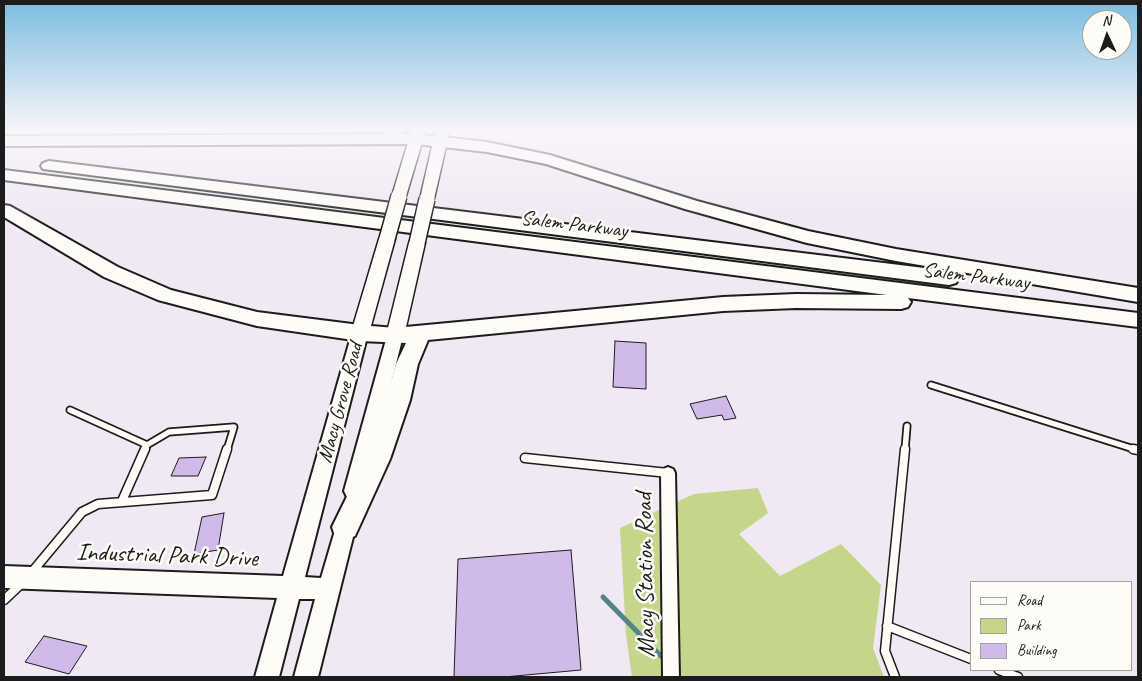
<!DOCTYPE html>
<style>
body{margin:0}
#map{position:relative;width:1142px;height:681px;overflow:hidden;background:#f0e8f3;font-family:Caveat,sans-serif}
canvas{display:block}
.frame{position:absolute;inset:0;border:5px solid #1c1c1c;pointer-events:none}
.legend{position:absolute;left:970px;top:581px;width:162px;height:90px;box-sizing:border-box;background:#fdfcf7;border:1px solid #a3a29f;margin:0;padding:6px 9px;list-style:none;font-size:15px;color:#1c1c1c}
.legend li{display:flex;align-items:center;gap:10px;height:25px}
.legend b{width:25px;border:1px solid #a3a29f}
.north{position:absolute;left:1082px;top:10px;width:50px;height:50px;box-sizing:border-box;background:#fdfcf7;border:1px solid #a3a29f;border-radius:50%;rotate:357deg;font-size:14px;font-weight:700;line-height:20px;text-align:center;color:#1c1c1c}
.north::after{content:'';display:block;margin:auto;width:18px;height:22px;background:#1c1c1c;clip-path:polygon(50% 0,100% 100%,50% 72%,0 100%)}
</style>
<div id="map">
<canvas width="1142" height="681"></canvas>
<div class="frame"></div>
<ul class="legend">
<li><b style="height:6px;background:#fdfcf7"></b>Road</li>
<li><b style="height:14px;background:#c5d589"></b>Park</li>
<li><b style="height:14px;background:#d0baea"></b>Building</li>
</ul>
<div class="north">N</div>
</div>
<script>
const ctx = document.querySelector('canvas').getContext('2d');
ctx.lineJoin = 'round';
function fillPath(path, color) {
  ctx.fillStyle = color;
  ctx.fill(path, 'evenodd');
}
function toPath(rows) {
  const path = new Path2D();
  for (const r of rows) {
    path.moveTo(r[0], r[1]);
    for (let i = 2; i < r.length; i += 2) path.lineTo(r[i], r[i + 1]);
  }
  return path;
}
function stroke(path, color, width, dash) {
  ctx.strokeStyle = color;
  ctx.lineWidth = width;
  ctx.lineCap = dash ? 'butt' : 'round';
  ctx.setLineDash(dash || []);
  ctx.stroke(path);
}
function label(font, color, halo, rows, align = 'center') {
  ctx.font = font + ' Caveat,sans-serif';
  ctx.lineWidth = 5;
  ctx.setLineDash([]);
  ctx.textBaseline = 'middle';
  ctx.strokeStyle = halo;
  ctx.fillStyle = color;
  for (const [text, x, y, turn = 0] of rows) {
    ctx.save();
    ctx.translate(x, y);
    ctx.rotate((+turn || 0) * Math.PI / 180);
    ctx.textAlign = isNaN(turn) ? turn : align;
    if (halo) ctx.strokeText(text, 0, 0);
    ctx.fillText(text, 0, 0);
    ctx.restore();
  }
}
fillPath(toPath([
 [758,488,768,513,739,534,780,576,841,544,881,585,873,648,884,677,632,677,626,635,620,528,694,494]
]), '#c5d589');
stroke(toPath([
 [603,597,666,661]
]), '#53848a', 5);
const building = toPath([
 [615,341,646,343,646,389,613,387,615,341],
 [726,396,736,418,724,420,722,415,697,419,690,404,726,396],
 [206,457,198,476,171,476,179,458,206,457],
 [224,513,218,550,194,554,202,517,224,513],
 [571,550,581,670,504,677,454,677,458,559,571,550],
 [44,636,87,646,69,674,25,662,44,636]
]);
fillPath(building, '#d0baea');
stroke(building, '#1c1c1c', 1);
const laneFar1 = toPath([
 [931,385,1137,450],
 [70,410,147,445],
 [145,450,147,445,169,432,234,427,227,450],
 [905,450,907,426]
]);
const lane = toPath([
 [1133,449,1138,450],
 [525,458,668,473],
 [122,501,145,449],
 [32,572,82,512,98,504,212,495,227,449],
 [4,600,21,584],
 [887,626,971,659],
 [999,670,1018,677],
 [895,677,885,651,905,449]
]);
const street = toPath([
 [668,467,673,469,675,473,679,677,663,677,661,473,663,469,668,467]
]);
const secondary = toPath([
 [360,327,366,329,368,333,305,577,321,578,341,510,348,508,355,510,358,517,318,677,294,677,315,599,299,599,279,677,255,677,277,598,4,588,4,566,283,576,352,333,354,329,360,327],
 [395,330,401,332,403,336,364,491,361,497,354,500,347,497,344,491,387,336,389,332,395,330]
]);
const primary = toPath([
 [392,129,408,129,390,142,380,142,378,139,380,136,392,129],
 [412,129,426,129,406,196,399,200,392,196,412,129],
 [436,129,450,129,434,199,427,203,420,199,436,129],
 [387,234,393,235,395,239,369,333,367,338,360,340,353,338,351,333,379,239,381,235,387,234],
 [417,238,423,239,425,243,404,336,402,341,395,343,388,341,386,336,409,243,411,239,417,238]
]);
const highway = toPath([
 [416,134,487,142,550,155,697,201,808,231,896,249,1138,288,1138,302,896,261,807,243,685,209,546,164,487,152,416,144,4,146,4,136,416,134],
 [49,161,949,271,956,273,959,278,956,283,949,285,43,169,41,166,43,163,49,161],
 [4,170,1138,313,1138,327,908,298,911,302,908,307,901,309,796,308,723,311,428,340,418,364,410,400,390,459,355,536,345,540,335,536,332,527,366,458,386,400,396,364,406,343,360,341,257,326,158,300,104,277,4,217,4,205,10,206,118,267,171,290,257,312,360,325,395,328,723,297,796,294,887,295,4,180,4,170]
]);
stroke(laneFar1, '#1c1c1c', 9);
stroke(lane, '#1c1c1c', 11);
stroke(street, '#1c1c1c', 4);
stroke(secondary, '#1c1c1c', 4);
stroke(primary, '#1c1c1c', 3);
stroke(highway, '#1c1c1c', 4);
stroke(laneFar1, '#fdfcf7', 5.5);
stroke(lane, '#fdfcf7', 8);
fillPath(street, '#fdfcf7');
fillPath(secondary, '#fdfcf7');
fillPath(primary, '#fdfcf7');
fillPath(highway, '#fdfcf7');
const primaryBridge = toPath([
 [387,239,399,196],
 [417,243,427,199]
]);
stroke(primaryBridge, '#1c1c1c', 18, []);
stroke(primaryBridge, '#fdfcf7', 15);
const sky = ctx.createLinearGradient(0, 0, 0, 224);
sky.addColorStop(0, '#7bbce0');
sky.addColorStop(0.58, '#f8f5fa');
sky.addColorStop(1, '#f8f5fa00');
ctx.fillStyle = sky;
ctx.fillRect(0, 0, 1142, 224);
label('21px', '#1c1c1c', '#fdfcf7', [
 ["Salem Parkway",574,225,7],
 ["Salem Parkway",976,277,7],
 ["Macy Grove Road",341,403,-75]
]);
label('25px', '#1c1c1c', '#fdfcf7', [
 ["Industrial Park Drive",167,556,2],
 ["Macy Station Road",646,575,-91]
]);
</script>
